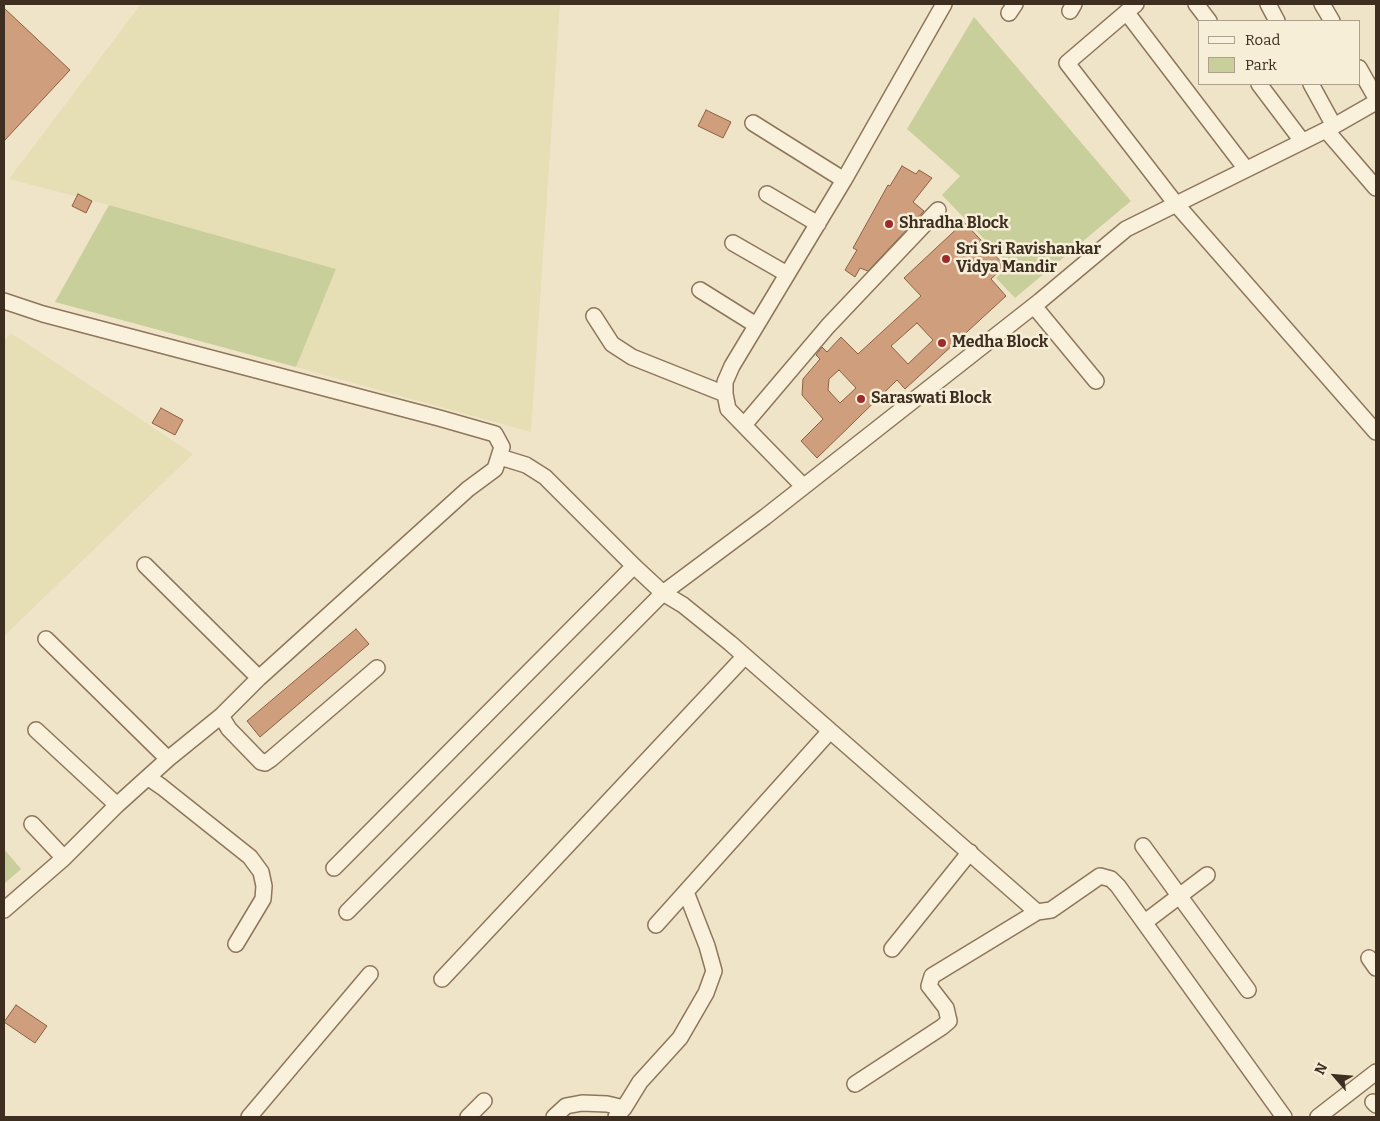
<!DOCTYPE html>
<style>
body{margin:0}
#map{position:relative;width:1380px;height:1121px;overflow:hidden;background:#f0e4c8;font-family:Bitter,serif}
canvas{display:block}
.frame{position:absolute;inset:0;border:5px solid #3d2e20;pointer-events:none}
.legend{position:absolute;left:1198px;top:20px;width:162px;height:65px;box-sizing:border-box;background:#f7eed8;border:1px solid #ada18e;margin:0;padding:6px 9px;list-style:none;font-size:15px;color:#3d2e20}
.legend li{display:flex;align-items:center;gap:10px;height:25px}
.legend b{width:25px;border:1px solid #ada18e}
.north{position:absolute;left:1310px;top:1051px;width:50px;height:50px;-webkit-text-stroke:4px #f7eed8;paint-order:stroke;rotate:297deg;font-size:14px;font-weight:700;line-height:20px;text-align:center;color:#3d2e20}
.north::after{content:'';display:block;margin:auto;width:18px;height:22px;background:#3d2e20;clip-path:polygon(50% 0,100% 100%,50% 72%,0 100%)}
</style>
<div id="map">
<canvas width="1380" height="1121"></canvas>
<div class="frame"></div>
<ul class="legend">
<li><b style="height:6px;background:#faf1dc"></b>Road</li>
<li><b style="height:14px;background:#c9cf9b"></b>Park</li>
</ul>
<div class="north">N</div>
</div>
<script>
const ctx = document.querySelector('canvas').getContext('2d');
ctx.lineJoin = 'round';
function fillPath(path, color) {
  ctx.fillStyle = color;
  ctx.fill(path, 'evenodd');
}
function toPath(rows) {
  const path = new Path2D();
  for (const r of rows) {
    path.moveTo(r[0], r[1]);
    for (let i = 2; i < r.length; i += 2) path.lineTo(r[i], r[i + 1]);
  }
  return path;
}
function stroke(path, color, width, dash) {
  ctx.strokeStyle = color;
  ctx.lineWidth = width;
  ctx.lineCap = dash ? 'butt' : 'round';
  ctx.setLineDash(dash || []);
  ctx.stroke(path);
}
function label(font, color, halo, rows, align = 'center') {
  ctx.font = font + ' Bitter,serif';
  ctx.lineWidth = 5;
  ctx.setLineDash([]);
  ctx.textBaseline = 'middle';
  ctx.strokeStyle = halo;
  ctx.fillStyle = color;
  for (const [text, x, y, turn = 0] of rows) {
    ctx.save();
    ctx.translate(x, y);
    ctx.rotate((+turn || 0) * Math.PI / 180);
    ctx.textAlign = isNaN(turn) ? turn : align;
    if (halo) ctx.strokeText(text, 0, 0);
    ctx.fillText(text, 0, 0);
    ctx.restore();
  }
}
fillPath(toPath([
 [141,4,560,4,531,432,296,367,336,269,109,205,9,179],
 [11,333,193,454,4,636,4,341]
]), '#e6deb5');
fillPath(toPath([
 [974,17,1131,201,1015,298,996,278,1009,265,942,195,960,176,907,129],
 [109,205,336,269,296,367,55,302],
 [4,849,21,869,4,884]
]), '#c9cf9b');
const building = toPath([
 [4,8,70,70,4,141,4,8],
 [706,110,731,122,723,138,698,126,706,110],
 [902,166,916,174,919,170,932,178,913,202,924,211,868,271,860,268,855,277,845,270,857,250,853,248,888,185,890,186,902,166],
 [78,194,92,201,86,213,72,206,78,194],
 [964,222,1005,266,991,279,1006,296,905,389,897,380,817,458,801,441,823,419,802,395,803,379,820,359,816,355,822,347,827,352,841,337,858,354,921,296,904,278,964,222],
 [917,323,933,340,908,364,891,346,917,323],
 [839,370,856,388,840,403,828,390,829,379,839,370],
 [161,408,183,420,175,435,152,423,161,408],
 [356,629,369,644,260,737,247,721,356,629],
 [16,1005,47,1026,35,1043,4,1022,16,1005]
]);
fillPath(building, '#cf9f7d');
stroke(building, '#8d5f41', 1);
const minor = toPath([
 [1136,4,1067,63,1176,204,1376,432],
 [1196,4,1209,21],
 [1268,4,1277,21],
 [1322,4,1332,21],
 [1070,11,1074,4],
 [1009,13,1015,4],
 [1127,13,1246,169],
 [1359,68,1376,98],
 [1259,84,1302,141],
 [1311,84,1334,126],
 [753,123,844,180],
 [1326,130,1376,188],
 [767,194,818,224],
 [733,243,787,274],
 [700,290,756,325],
 [4,301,43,314,439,418,495,434,502,447,495,469,468,489,259,678,221,716,168,759,117,805,64,858,4,910],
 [1034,306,1096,381],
 [594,316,612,344,632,357,725,394],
 [744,425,828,326,938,210],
 [500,457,526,465,545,477,634,566,663,593,765,517,1040,301,1126,229,1334,126,1376,102],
 [803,486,728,409,725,394,725,382,732,366,844,180,944,4],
 [145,565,259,678],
 [46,639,168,759],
 [221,716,229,729,261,762,265,763,271,759,377,668],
 [36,730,117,805],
 [149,778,162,787,250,857,261,872,264,886,263,899,236,944],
 [32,824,64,858],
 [1143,846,1248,990],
 [334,868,634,566],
 [347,912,663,593,683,605,730,643,1037,912,1051,910,1100,876,1111,879,1118,886,1284,1117],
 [1145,922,1207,875],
 [656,925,830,731],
 [892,949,970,852],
 [1369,958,1376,968],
 [442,979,745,656],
 [855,1084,942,1027,949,1021,946,1008,929,986,932,976,1037,912],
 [1373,1102,1376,1105],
 [249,1117,370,974],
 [468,1117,484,1101],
 [554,1117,566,1106,582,1103,607,1104,624,1108],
 [616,1117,624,1108,640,1082,680,1038,706,993,714,971,707,946,686,892],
 [1318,1117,1376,1072]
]);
stroke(minor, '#8d765c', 18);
stroke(minor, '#faf1dc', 15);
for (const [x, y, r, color] of [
 [889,224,5,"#9e2a2b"],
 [946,259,5,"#9e2a2b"],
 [942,343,5,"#9e2a2b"],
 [861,399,5,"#9e2a2b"]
]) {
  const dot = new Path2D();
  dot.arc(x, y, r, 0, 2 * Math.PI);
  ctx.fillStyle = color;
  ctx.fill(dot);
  stroke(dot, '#f7eed8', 2);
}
label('bold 16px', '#3d2e20', '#f7eed8', [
 ["Shradha Block",899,224],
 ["Sri Sri Ravishankar",956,250],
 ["Vidya Mandir",956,268],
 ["Medha Block",952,343],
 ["Saraswati Block",871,399]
], 'left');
</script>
